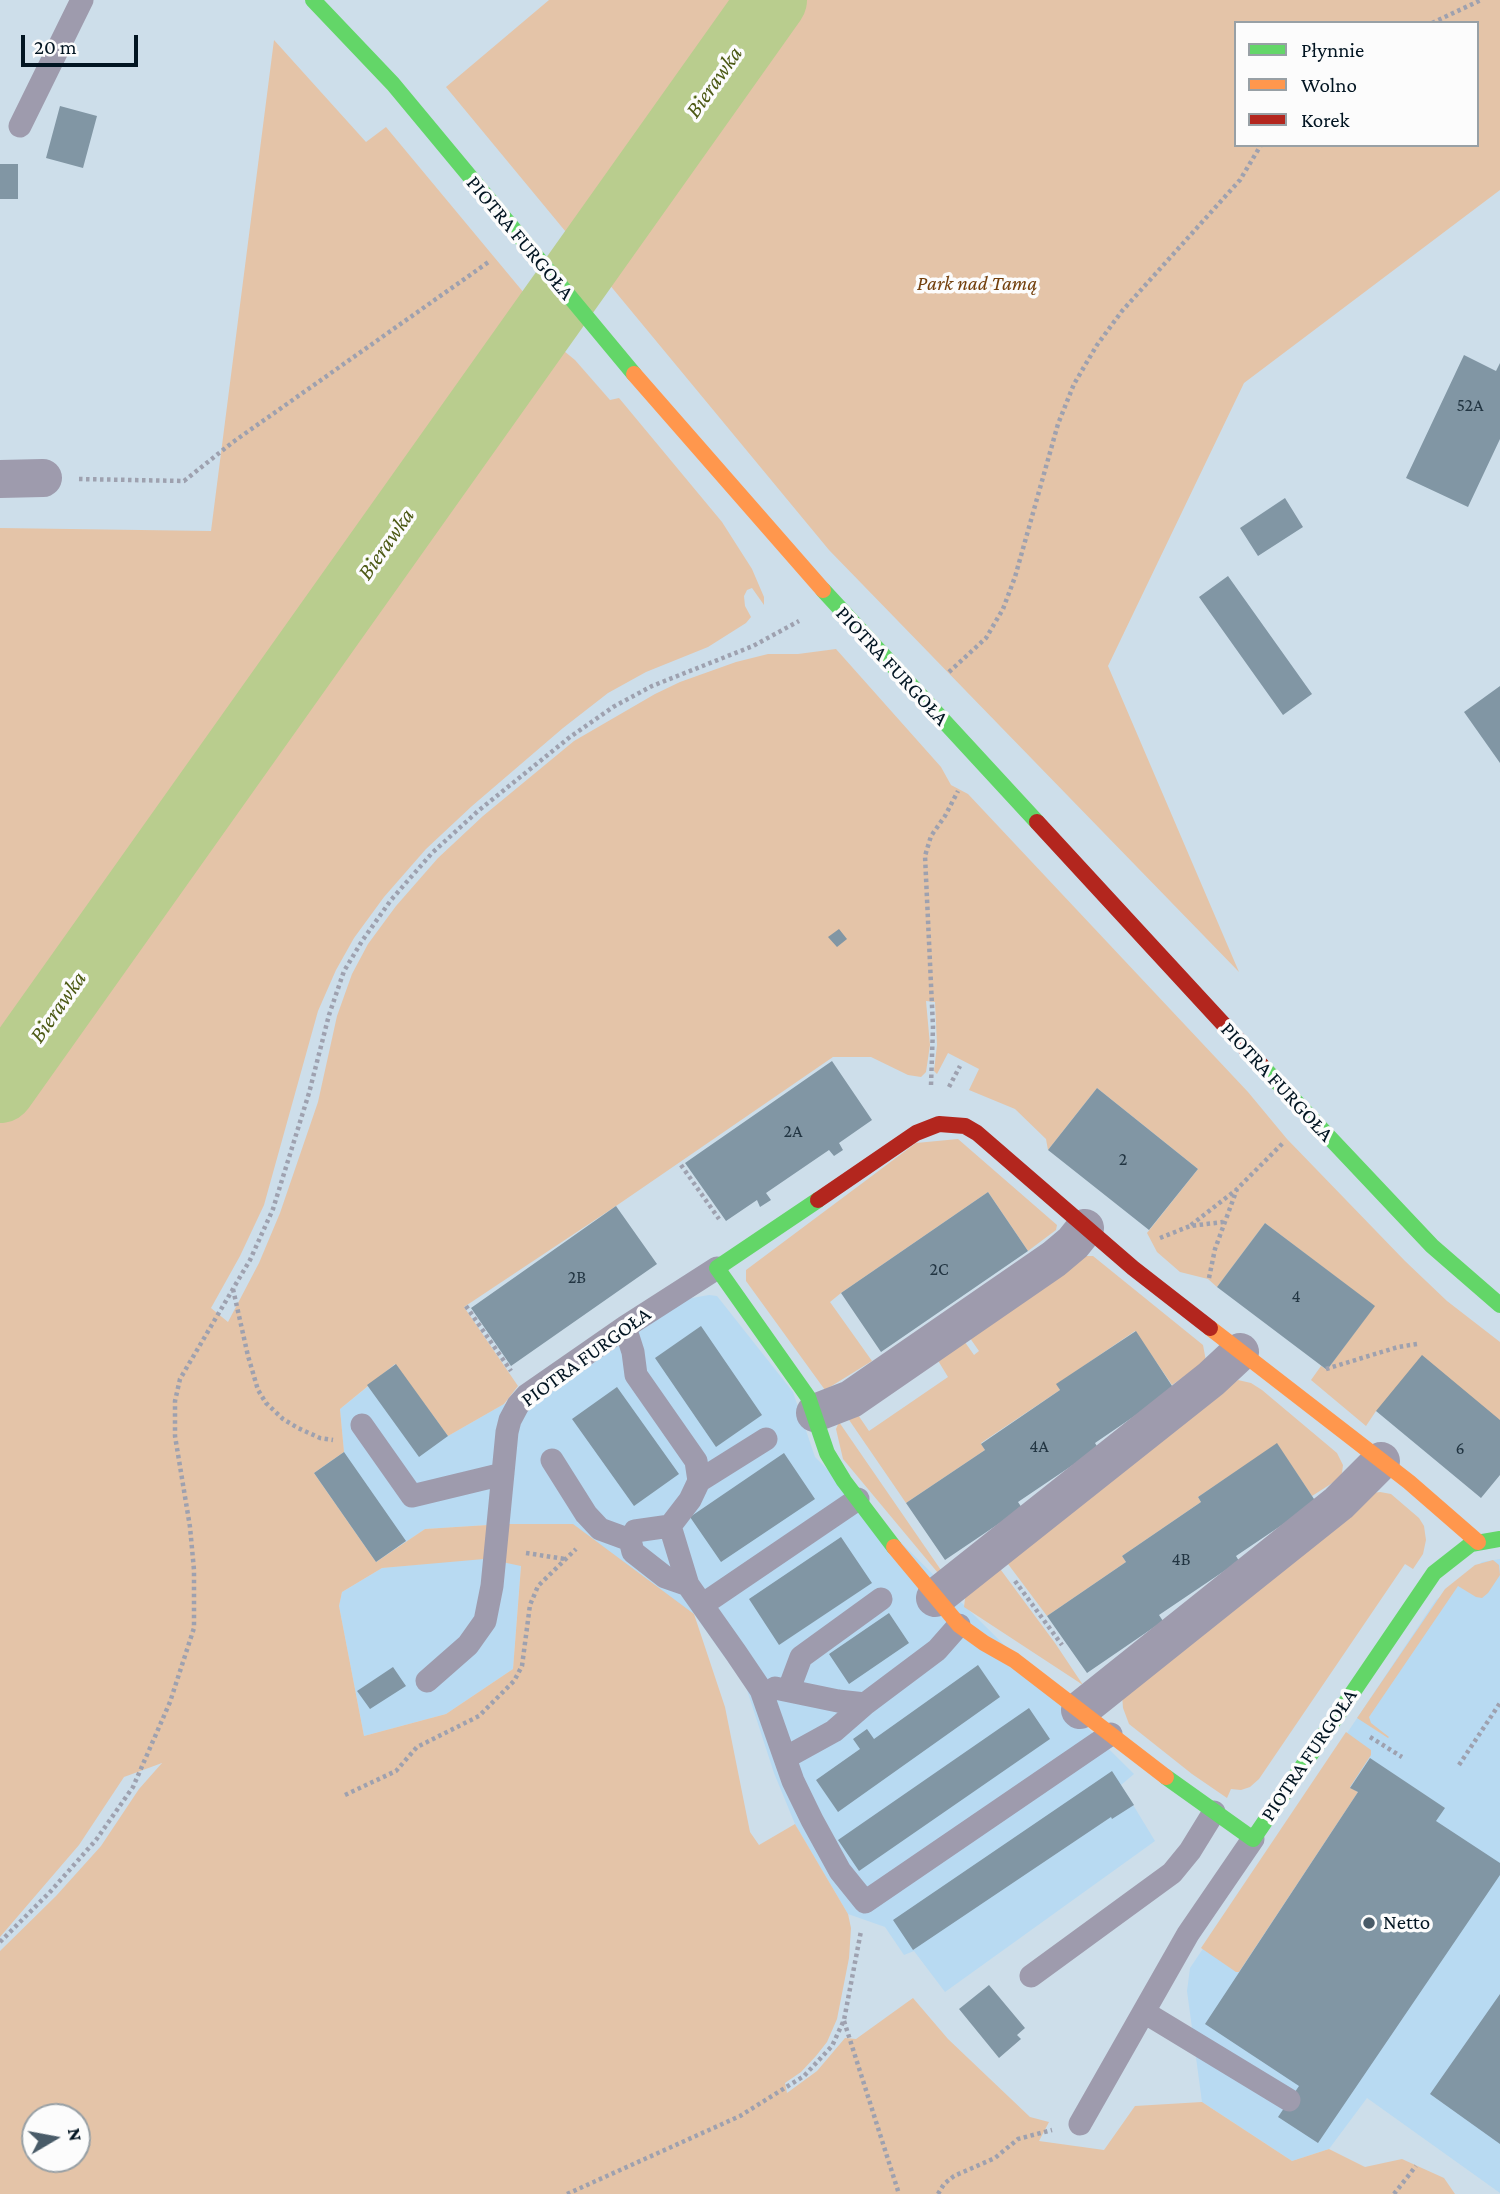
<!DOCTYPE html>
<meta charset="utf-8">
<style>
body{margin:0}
#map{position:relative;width:1500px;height:2194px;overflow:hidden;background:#cddeea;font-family:"Crimson Pro",serif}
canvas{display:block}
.legend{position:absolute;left:1234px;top:21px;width:245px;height:126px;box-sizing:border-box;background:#fcfcfc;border:2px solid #98a0a5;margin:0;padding:9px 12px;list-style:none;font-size:21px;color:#021522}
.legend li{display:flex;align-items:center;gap:14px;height:35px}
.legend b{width:35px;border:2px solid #98a0a5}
.north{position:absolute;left:21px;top:2103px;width:70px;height:70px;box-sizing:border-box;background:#fcfcfc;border:2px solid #98a0a5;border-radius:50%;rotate:80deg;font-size:19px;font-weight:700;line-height:28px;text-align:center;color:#021522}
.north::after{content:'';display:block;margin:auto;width:24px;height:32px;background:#495b68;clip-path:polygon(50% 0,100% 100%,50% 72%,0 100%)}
.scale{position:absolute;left:21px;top:35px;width:117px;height:32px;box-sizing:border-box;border:4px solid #021522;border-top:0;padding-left:9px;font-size:21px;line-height:24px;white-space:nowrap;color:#021522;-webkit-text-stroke:5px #fcfcfc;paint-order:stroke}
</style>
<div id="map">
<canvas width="1500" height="2194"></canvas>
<ul class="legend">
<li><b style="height:9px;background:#63d668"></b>Płynnie</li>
<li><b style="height:9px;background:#ff974d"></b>Wolno</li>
<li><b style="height:9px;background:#b3261e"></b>Korek</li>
</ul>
<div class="north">N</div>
<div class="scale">20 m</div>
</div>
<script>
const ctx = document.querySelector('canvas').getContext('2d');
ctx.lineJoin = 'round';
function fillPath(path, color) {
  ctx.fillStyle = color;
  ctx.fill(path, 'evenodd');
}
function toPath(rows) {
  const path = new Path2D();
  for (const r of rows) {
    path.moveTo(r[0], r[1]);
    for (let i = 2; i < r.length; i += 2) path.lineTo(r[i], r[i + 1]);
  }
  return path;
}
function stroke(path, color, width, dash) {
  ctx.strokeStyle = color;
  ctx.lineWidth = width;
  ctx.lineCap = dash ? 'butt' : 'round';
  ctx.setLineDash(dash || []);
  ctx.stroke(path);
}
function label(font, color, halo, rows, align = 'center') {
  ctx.font = font + ' "Crimson Pro",serif';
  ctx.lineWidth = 7;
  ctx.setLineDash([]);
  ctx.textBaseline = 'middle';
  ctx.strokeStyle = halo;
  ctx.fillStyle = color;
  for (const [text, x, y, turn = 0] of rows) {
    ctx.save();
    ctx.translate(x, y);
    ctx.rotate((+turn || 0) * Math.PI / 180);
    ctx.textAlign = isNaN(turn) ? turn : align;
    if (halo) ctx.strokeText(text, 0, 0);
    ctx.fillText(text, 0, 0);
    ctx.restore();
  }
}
fillPath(toPath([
 [709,1295,717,1296,793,1392,815,1457,1134,1774,1121,1785,1155,1841,945,1992,914,1951,904,1955,885,1927,848,1914,795,1824,774,1773,746,1687,694,1614,488,1525,425,1529,376,1562,314,1473,344,1452,340,1409,396,1364,448,1436,504,1404,531,1406,686,1299],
 [481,1558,521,1565,513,1669,446,1714,364,1736,339,1606,342,1592,382,1568],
 [1500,1559,1500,2193,1367,2098,1329,2149,1292,2161,1202,2102,1187,1991,1190,1968,1436,1600,1482,1562]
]), '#b8daf2');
fillPath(toPath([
 [549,0,1500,0,1500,190,1244,383,1108,666,1239,972,829,550,446,87],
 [1236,23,1477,23,1477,145,1236,145],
 [274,40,366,142,386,127,534,305,90,926,0,1058,0,528,211,531],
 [553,342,575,360,610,400,619,398,722,522,752,569,764,597,764,605,752,588,747,590,744,596,745,606,751,617,746,623,708,647,646,672,608,693,563,728,472,806,426,849,384,897,354,938,336,970,318,1011,264,1205,240,1256,211,1308,228,1322,259,1263,280,1213,318,1102,337,1016,352,974,368,944,396,906,438,858,483,816,574,741,655,694,680,682,736,662,768,654,798,654,836,649,941,767,951,785,968,794,1248,1092,1287,1139,1405,1261,1447,1301,1500,1342,1500,1420,1376,1411,1366,1426,1311,1380,1321,1366,1327,1370,1374,1306,1265,1223,1217,1287,1208,1279,1180,1272,1157,1252,1147,1233,1198,1169,1097,1088,1048,1150,1046,1139,1015,1109,969,1090,979,1069,948,1053,937,1074,934,1071,937,1045,935,1002,926,1001,930,1045,926,1072,921,1077,908,1075,871,1057,833,1057,616,1206,464,1307,518,1386,504,1404,448,1436,395,1364,340,1409,344,1452,314,1473,376,1562,425,1529,488,1525,484,1559,382,1568,342,1592,339,1606,364,1736,446,1714,513,1669,521,1566,502,1562,505,1524,573,1524,694,1614,725,1707,750,1832,759,1845,795,1824,848,1914,851,1928,849,1958,837,2019,827,2042,816,2056,801,2072,785,2083,787,2093,817,2071,845,2038,856,2039,913,1998,948,2039,1030,2117,1049,2122,1039,2141,1104,2150,1135,2106,1202,2102,1292,2161,1329,2149,1365,2167,1402,2159,1444,2178,1455,2194,0,2194,0,1951,56,1896,101,1846,139,1789,162,1763,124,1777,79,1845,0,1937,0,1115,8,1098,58,1026,70,1015,75,1004,103,967,110,963,114,949,122,944,140,914,148,909,175,874,205,825,209,825,220,813,293,705,296,706,321,672,406,547,477,451,489,430,503,417],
 [35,2117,77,2117,77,2159,35,2159],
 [958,1139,1057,1225,1056,1230,1028,1251,988,1192,841,1293,830,1302,872,1361,825,1390,746,1281,746,1270,916,1143],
 [1085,1256,1093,1256,1203,1345,1206,1361,1172,1385,1135,1331,1057,1384,1060,1390,981,1443,985,1450,906,1503,845,1414,854,1409,869,1431,948,1377,934,1354,960,1335,974,1355,979,1351,965,1331],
 [1238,1380,1251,1383,1262,1390,1337,1453,1343,1465,1342,1473,1337,1480,1312,1496,1277,1444,1198,1497,1201,1502,1122,1556,1126,1562,1047,1616,1002,1556],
 [839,1422,943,1573,938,1573,843,1459,836,1429],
 [1380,1492,1391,1494,1419,1518,1424,1526,1426,1540,1423,1554,1413,1569,1405,1564,1259,1779,1250,1787,1241,1790,1231,1789,1227,1798,1192,1774,1129,1724,1123,1708,1122,1695,1373,1493],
 [1493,1560,1499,1565,1500,1575,1488,1593,1482,1598,1476,1597,1458,1586,1369,1717,1371,1723,1389,1737,1388,1738,1357,1718,1445,1589,1475,1565],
 [995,1562,1055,1643,1083,1685,964,1607,966,1591],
 [1346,1732,1371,1750,1371,1755,1350,1787,1358,1792,1239,1972,1236,1972,1201,1948]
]), '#e4c4a8');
stroke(toPath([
 [0,1088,772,0]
]), '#b9cd8e', 70);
fillPath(toPath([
 [60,106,97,116,83,168,46,158],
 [0,164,18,164,18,199,0,199],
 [1464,355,1496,371,1500,363,1500,439,1468,507,1406,478],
 [1285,498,1303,527,1258,556,1240,528],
 [1228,576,1312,694,1283,715,1199,597],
 [1500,686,1500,763,1464,712],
 [839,929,847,939,837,947,828,937],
 [832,1061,872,1120,839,1143,843,1150,834,1156,829,1150,766,1193,771,1200,760,1207,757,1200,726,1221,685,1163],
 [1097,1088,1198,1169,1149,1230,1048,1150],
 [988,1192,1028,1251,881,1352,841,1293],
 [616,1206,657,1264,511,1366,471,1308],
 [1265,1223,1375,1306,1327,1370,1217,1287],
 [701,1326,762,1415,716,1447,655,1358],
 [1136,1331,1174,1389,1095,1443,1098,1448,1018,1502,1022,1508,945,1560,906,1503,985,1450,981,1444,1060,1390,1056,1384],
 [1422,1355,1500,1420,1500,1475,1481,1498,1376,1411],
 [396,1364,448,1436,419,1457,367,1385],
 [617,1387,679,1474,634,1506,572,1419],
 [1277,1443,1316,1502,1236,1556,1239,1561,1159,1615,1163,1621,1087,1673,1047,1616,1126,1562,1122,1556,1201,1502,1198,1497],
 [344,1452,406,1541,376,1562,314,1473],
 [784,1453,815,1499,721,1562,690,1517],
 [841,1537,872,1583,779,1645,749,1599],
 [889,1613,909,1643,849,1684,829,1654],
 [978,1665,1000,1697,838,1812,816,1780,860,1749,853,1739,867,1729,874,1739],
 [393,1667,406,1686,370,1709,357,1691],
 [1029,1708,1050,1739,859,1871,838,1840],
 [1370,1758,1445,1808,1436,1821,1500,1863,1500,1875,1318,2143,1278,2117,1299,2086,1205,2024,1358,1792,1350,1788],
 [1112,1771,1134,1805,1112,1819,1111,1817,913,1950,893,1920],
 [989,1985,1025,2028,1017,2035,1021,2039,999,2058,959,2009],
 [1500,1994,1500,2144,1430,2094]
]), '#8196a4');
stroke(toPath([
 [1432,23,1481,0],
 [79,479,184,481,233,442,490,261],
 [949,672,986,638,1003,609,1015,577,1058,424,1074,384,1097,345,1122,311,1240,180,1261,145],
 [931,1085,933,1027,925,856,931,836,945,816,958,791],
 [949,1087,960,1066],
 [681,1165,719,1219],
 [1191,1225,1236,1190],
 [1160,1238,1190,1226,1223,1222],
 [1209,1278,1215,1249,1237,1189,1283,1143],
 [233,1289,248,1356,258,1390,266,1403,283,1419,298,1428,320,1438,333,1440],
 [466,1306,511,1371],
 [1326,1369,1398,1347,1417,1344],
 [526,1553,565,1559],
 [1015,1581,1062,1645],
 [1370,1737,1402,1757],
 [1459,1765,1500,1703],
 [345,1795,396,1771,417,1747,479,1716,514,1681,522,1666,530,1605,538,1586,576,1549],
 [0,1942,50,1892,96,1840,133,1787,170,1702,194,1628,194,1570,190,1527,175,1436,175,1401,180,1379,250,1260,273,1209,309,1093,329,1015,344,971,362,941,391,900,432,853,478,811,570,737,613,707,652,686,753,646,799,621],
 [844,2021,899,2194],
 [567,2194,740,2116,804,2076,832,2046,844,2020,861,1931],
 [938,2194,944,2184,954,2176,995,2158,1018,2139,1052,2130],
 [1394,2194,1416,2166]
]), '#9ea1af', 4.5, [3.5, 3.5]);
stroke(toPath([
 [20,126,82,0],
 [625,1327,633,1352,636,1375,696,1461,699,1481,690,1500,670,1526,688,1585],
 [362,1425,412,1496,503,1474],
 [552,1460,586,1514,600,1529,630,1540],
 [699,1481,766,1439],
 [670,1526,635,1531,630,1540,633,1552,665,1577,688,1585,736,1653,761,1690,793,1781,812,1820,840,1871,865,1902,1111,1734],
 [702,1605,858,1499],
 [427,1681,468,1645,485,1621,492,1586,507,1432,510,1420,518,1405,527,1395,625,1327,717,1268],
 [775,1688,838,1701,865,1704],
 [789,1689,801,1657,881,1599],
 [785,1758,834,1731,865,1704,937,1650,959,1625],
 [1031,1976,1172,1873,1190,1851,1214,1812],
 [1144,2012,1289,2100],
 [1080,2124,1188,1934,1253,1839]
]), '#9e9bad', 23);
stroke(toPath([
 [0,479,43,478],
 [815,1413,851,1399,1054,1259,1073,1243,1085,1228],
 [935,1598,1211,1379,1240,1352],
 [1080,1710,1339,1503,1381,1461]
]), '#9e9bad', 38);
stroke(toPath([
 [313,0,393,84,634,374],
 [823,590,1037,822],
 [1262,1066,1432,1246,1500,1305],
 [818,1200,717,1268,808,1397,827,1453,844,1481,894,1547],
 [1166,1777,1253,1839,1434,1573,1471,1544,1500,1539]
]), '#63d668', 16);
stroke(toPath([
 [634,374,823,590],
 [1210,1328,1409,1482,1478,1542],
 [894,1547,959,1625,984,1643,1014,1660,1166,1777]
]), '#ff974d', 16);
stroke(toPath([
 [1037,822,1262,1066],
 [818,1200,916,1133,939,1124,965,1126,977,1133,1133,1268,1210,1328]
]), '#b3261e', 16);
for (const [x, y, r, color] of [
 [1369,1923,7,"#495b68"]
]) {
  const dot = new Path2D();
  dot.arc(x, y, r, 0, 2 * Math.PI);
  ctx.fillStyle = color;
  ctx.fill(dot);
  stroke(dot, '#fcfcfc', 2.5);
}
label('18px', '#223542', null, [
 ["52A",1470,405],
 ["2A",793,1131],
 ["2",1123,1159],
 ["2C",939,1269],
 ["2B",577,1277],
 ["4",1296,1296],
 ["4A",1039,1446],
 ["6",1460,1448],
 ["4B",1181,1559]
]);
label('21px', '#021522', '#fcfcfc', [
 ["PIOTRA FURGOŁA",520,238,50],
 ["PIOTRA FURGOŁA",892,666,47],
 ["PIOTRA FURGOŁA",1277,1082,47],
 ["PIOTRA FURGOŁA",586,1357,-36],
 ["PIOTRA FURGOŁA",1309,1755,-56]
]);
label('italic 21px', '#723f0c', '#fcfcfc', [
 ["Park nad Tamą",977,284]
]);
label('21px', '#021522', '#fcfcfc', [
 ["Netto",1383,1923]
], 'left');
label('italic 23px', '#4d5a15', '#fcfcfc', [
 ["Bierawka",714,82,-55],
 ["Bierawka",386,544,-55],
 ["Bierawka",58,1007,-55]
]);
</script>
